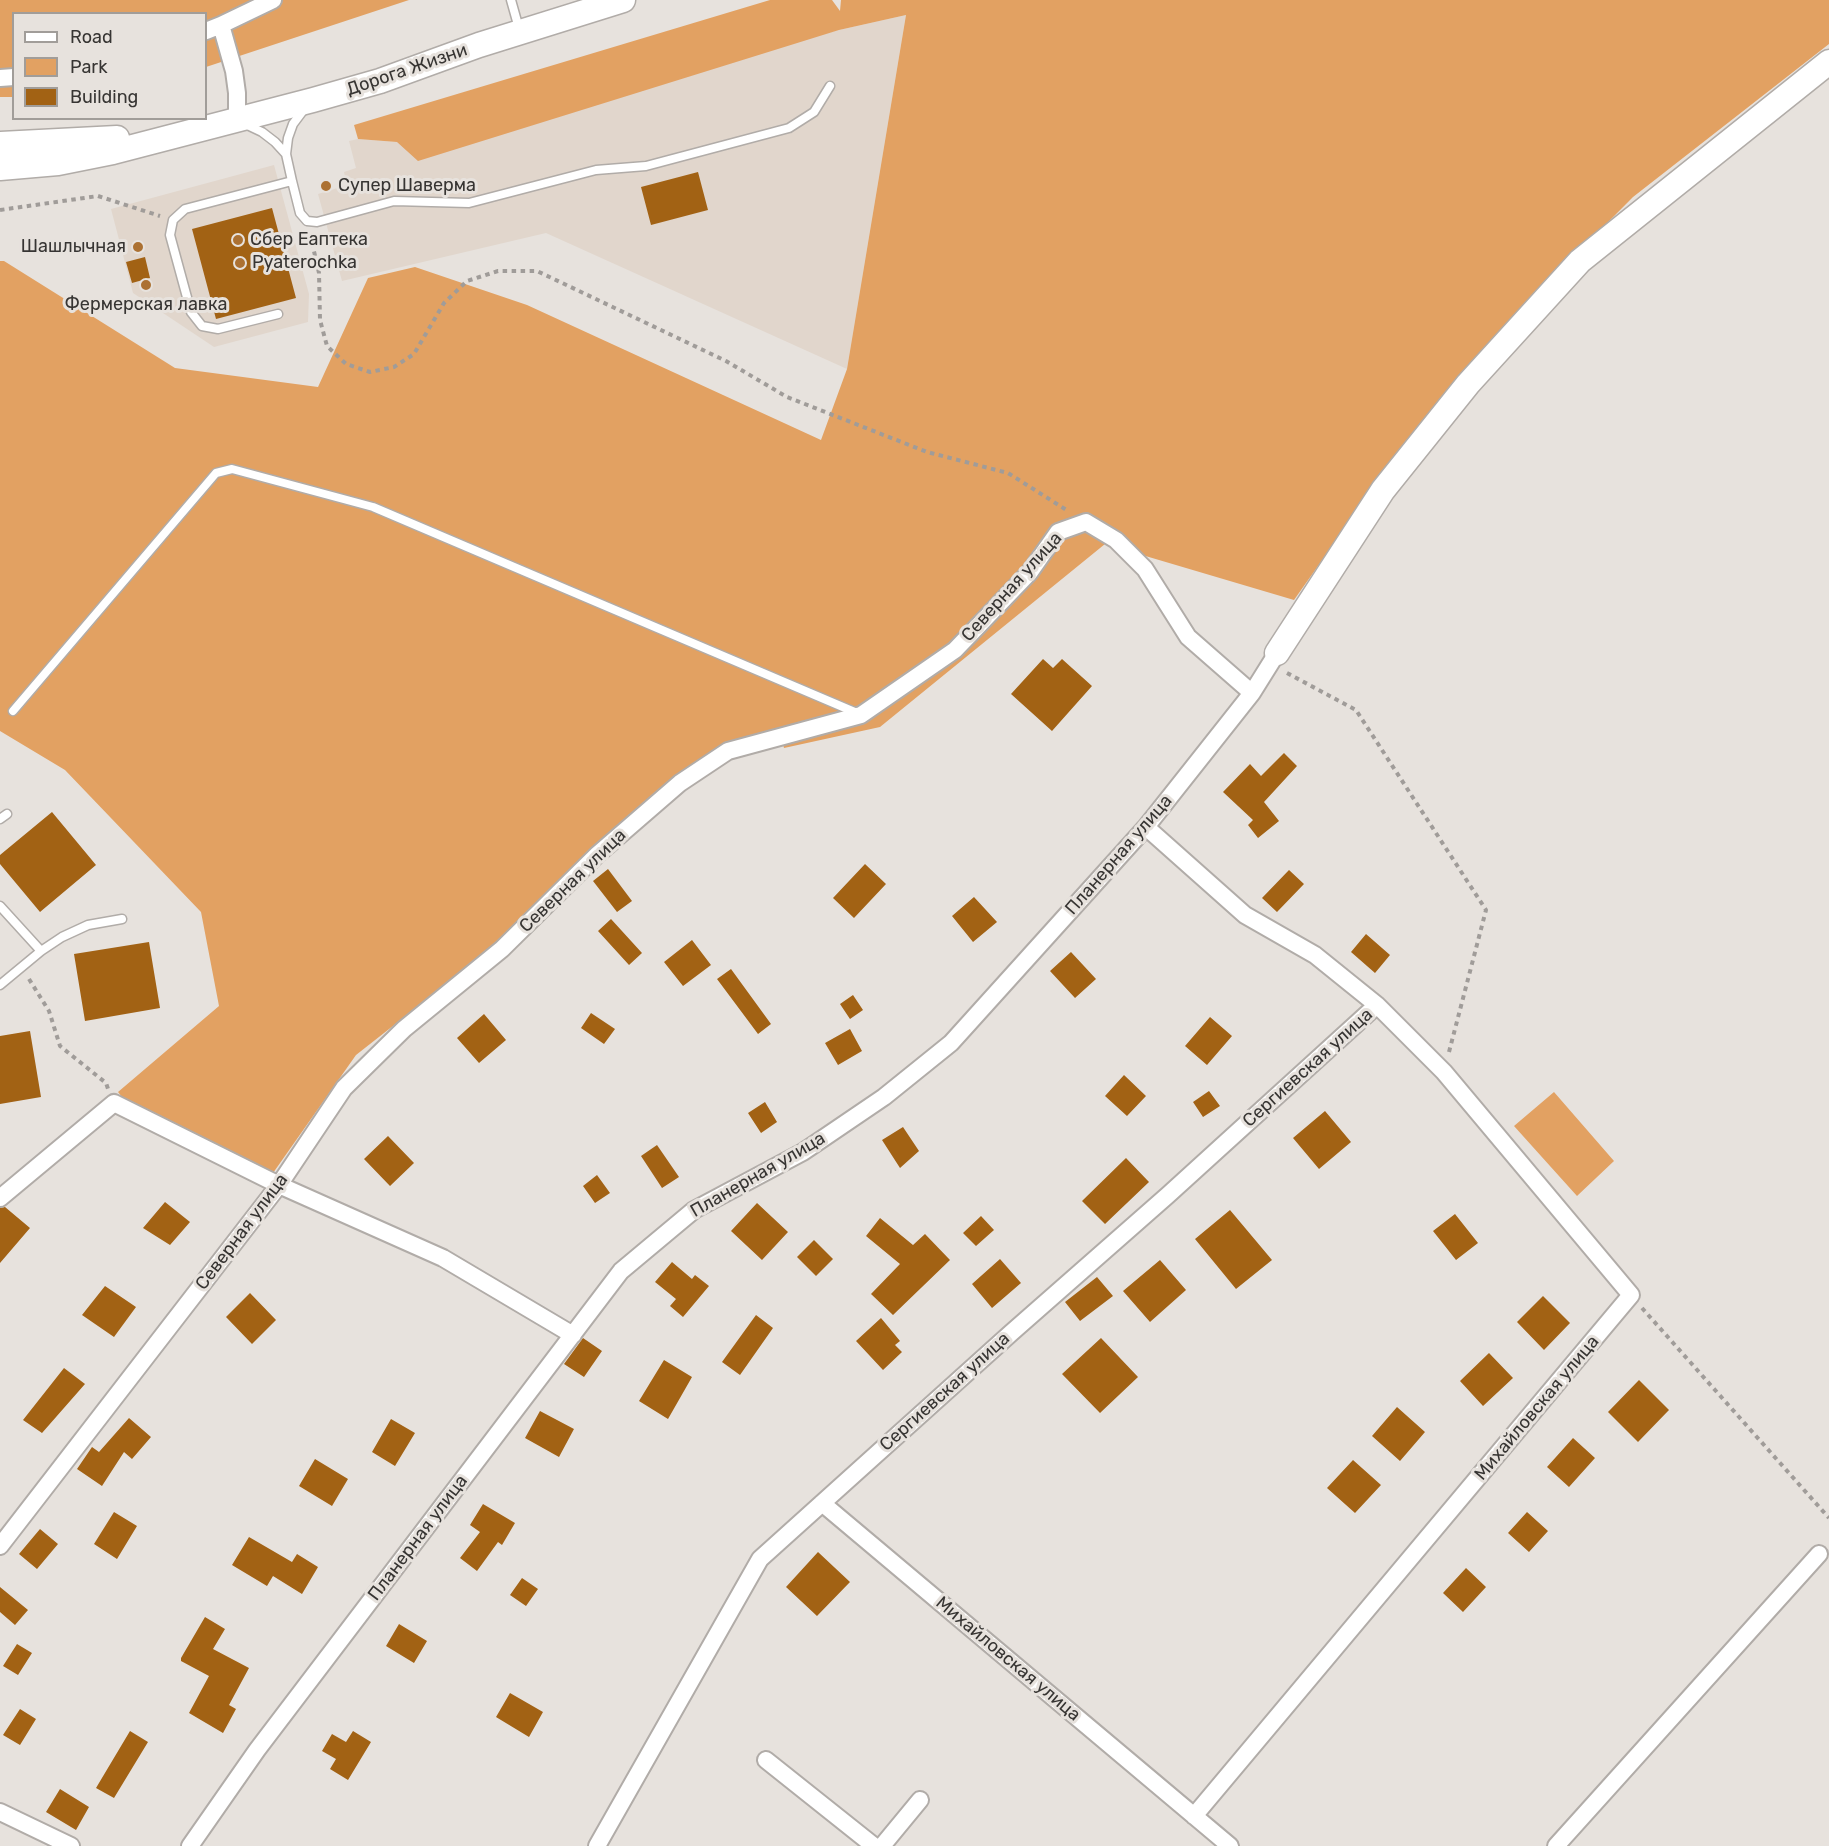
<!DOCTYPE html>
<meta charset="utf-8">
<style>
body{margin:0}
#map{position:relative;width:1829px;height:1846px;overflow:hidden;background:#e7e2dd;font-family:Rubik,sans-serif}
canvas{display:block}
.legend{position:absolute;left:12px;top:12px;width:195px;height:108px;box-sizing:border-box;background:#e7e2dd;border:2px solid #a19d99;margin:0;padding:8px 10px;list-style:none;font-size:18px;color:#373533}
.legend li{display:flex;align-items:center;gap:12px;height:30px}
.legend b{width:30px;border:2px solid #a19d99}
</style>
<div id="map">
<canvas width="1829" height="1846"></canvas>
<ul class="legend">
<li><b style="height:8px;background:#fff"></b>Road</li>
<li><b style="height:16px;background:#e2a162"></b>Park</li>
<li><b style="height:16px;background:#a26214"></b>Building</li>
</ul>
</div>
<script>
const ctx = document.querySelector('canvas').getContext('2d');
ctx.lineJoin = 'round';
function fillPath(path, color) {
  ctx.fillStyle = color;
  ctx.fill(path, 'evenodd');
}
function toPath(rows) {
  const path = new Path2D();
  for (const r of rows) {
    path.moveTo(r[0], r[1]);
    for (let i = 2; i < r.length; i += 2) path.lineTo(r[i], r[i + 1]);
  }
  return path;
}
function stroke(path, color, width, dash) {
  ctx.strokeStyle = color;
  ctx.lineWidth = width;
  ctx.lineCap = dash ? 'butt' : 'round';
  ctx.setLineDash(dash || []);
  ctx.stroke(path);
}
function label(font, color, halo, rows, align = 'center') {
  ctx.font = font + ' Rubik,sans-serif';
  ctx.lineWidth = 6;
  ctx.setLineDash([]);
  ctx.textBaseline = 'middle';
  ctx.strokeStyle = halo;
  ctx.fillStyle = color;
  for (const [text, x, y, turn = 0] of rows) {
    ctx.save();
    ctx.translate(x, y);
    ctx.rotate((+turn || 0) * Math.PI / 180);
    ctx.textAlign = isNaN(turn) ? turn : align;
    if (halo) ctx.strokeText(text, 0, 0);
    ctx.fillText(text, 0, 0);
    ctx.restore();
  }
}
fillPath(toPath([
 [906,15,847,369,546,233,342,281,318,194,347,185,344,172,356,168,349,141,358,139,397,142,839,30],
 [274,165,309,294,308,322,214,347,133,293,111,209]
]), '#e1d6cc');
fillPath(toPath([
 [0,0,409,0,206,67,206,14,14,14,13,97,0,97],
 [770,0,832,0,840,11,841,0,1829,0,1829,44,1633,197,1497,334,1373,488,1294,600,1105,544,880,727,784,748,779,729,729,743,491,949,356,1055,273,1173,130,1107,118,1092,219,1006,201,912,65,770,0,731,0,261,4,261,175,368,318,387,368,278,415,267,527,305,821,440,847,369,906,15,839,30,418,161,397,142,358,139,354,125],
 [1554,1092,1614,1161,1577,1196,1514,1126]
]), '#e2a162');
fillPath(toPath([
 [698,172,708,210,651,225,641,187],
 [272,208,296,298,216,319,192,229],
 [145,257,150,278,132,283,126,262],
 [1043,659,1053,668,1062,659,1092,686,1052,731,1011,694],
 [1284,753,1297,766,1264,802,1279,821,1258,838,1248,825,1253,820,1223,792,1250,764,1261,776],
 [52,812,96,865,40,912,0,864,0,855],
 [865,864,886,884,854,918,833,898],
 [608,869,632,901,617,912,593,881],
 [1289,870,1304,884,1277,912,1262,898],
 [974,897,997,922,973,942,952,916],
 [611,919,642,953,629,965,598,931],
 [1366,934,1390,955,1375,973,1351,952],
 [692,940,711,965,683,986,664,962],
 [149,942,160,1008,85,1021,74,954],
 [1071,952,1096,979,1075,998,1050,971],
 [731,969,771,1024,758,1034,717,979],
 [853,995,863,1010,850,1019,840,1004],
 [591,1013,615,1029,604,1044,581,1028],
 [484,1014,506,1040,479,1063,457,1038],
 [1210,1017,1232,1036,1207,1065,1185,1046],
 [850,1029,862,1051,838,1065,825,1043],
 [30,1031,41,1097,0,1104,0,1036],
 [1124,1075,1146,1096,1127,1116,1105,1096],
 [1209,1091,1220,1106,1203,1117,1193,1102],
 [765,1102,777,1122,761,1133,748,1113],
 [1325,1111,1351,1142,1319,1169,1293,1138],
 [903,1127,919,1151,900,1168,882,1140],
 [388,1136,414,1163,390,1186,364,1159],
 [657,1145,679,1177,662,1188,641,1156],
 [1126,1158,1149,1182,1105,1224,1082,1201],
 [597,1175,610,1193,595,1203,583,1186],
 [165,1202,190,1222,170,1245,143,1228],
 [757,1203,788,1232,762,1260,731,1231],
 [5,1207,30,1228,0,1263,0,1208],
 [1230,1210,1272,1260,1236,1289,1195,1239],
 [1455,1214,1478,1243,1456,1260,1433,1231],
 [981,1216,994,1230,976,1246,963,1233],
 [880,1218,913,1245,925,1234,950,1260,893,1315,871,1294,900,1264,866,1236],
 [814,1240,833,1259,816,1276,797,1257],
 [1000,1259,1021,1283,992,1308,972,1284],
 [1160,1260,1186,1290,1150,1322,1123,1291],
 [672,1262,692,1279,695,1275,709,1286,683,1317,670,1306,676,1299,655,1282],
 [1097,1277,1113,1296,1080,1321,1065,1302],
 [105,1286,136,1307,114,1337,82,1315],
 [250,1293,276,1320,252,1344,226,1317],
 [1543,1296,1570,1323,1544,1350,1517,1322],
 [756,1315,773,1328,740,1375,722,1362],
 [881,1318,900,1341,895,1345,902,1352,883,1370,856,1341],
 [583,1338,602,1351,584,1377,564,1364],
 [1101,1338,1138,1377,1100,1413,1062,1374],
 [1489,1353,1513,1378,1483,1406,1460,1381],
 [664,1360,692,1377,668,1419,639,1401],
 [64,1368,85,1384,42,1433,23,1420],
 [1639,1380,1669,1410,1638,1442,1608,1412],
 [1397,1407,1425,1432,1400,1461,1372,1436],
 [540,1411,574,1429,559,1457,525,1438],
 [129,1418,151,1437,132,1459,124,1452,102,1486,77,1469,92,1447,99,1452],
 [391,1419,415,1433,395,1466,372,1452],
 [1573,1438,1595,1458,1569,1487,1547,1467],
 [315,1459,348,1479,332,1506,299,1486],
 [1353,1460,1381,1485,1355,1513,1327,1488],
 [483,1504,515,1523,502,1545,498,1542,477,1571,460,1558,480,1532,470,1525],
 [114,1512,137,1526,117,1559,94,1544],
 [1527,1512,1548,1531,1529,1552,1508,1533],
 [40,1529,58,1544,37,1569,19,1554],
 [249,1537,292,1562,297,1554,318,1567,302,1594,273,1576,267,1586,232,1565],
 [818,1552,850,1582,817,1616,786,1587],
 [1466,1568,1486,1587,1463,1612,1443,1593],
 [522,1578,538,1589,526,1606,510,1595],
 [0,1587,28,1610,15,1625,0,1612],
 [205,1617,225,1629,213,1649,249,1668,229,1705,236,1709,223,1733,189,1713,209,1676,181,1661,181,1658],
 [399,1624,427,1641,414,1663,386,1646],
 [17,1644,32,1653,18,1675,3,1666],
 [510,1693,543,1712,529,1737,496,1717],
 [20,1709,36,1719,20,1745,3,1735],
 [130,1731,148,1742,114,1798,96,1788],
 [353,1731,371,1742,348,1780,330,1769,336,1759,322,1751,332,1734,346,1742],
 [60,1789,89,1807,76,1830,46,1812]
]), '#a26214');
const lane = toPath([
 [511,0,520,32],
 [243,123,262,132,275,142,286,154],
 [292,181,300,213,307,221,317,222,394,201,469,203,596,170,646,166,789,128,814,112,830,86],
 [278,314,218,329,202,326,191,312,170,235,173,220,185,209,292,181,286,154,288,138,293,124,305,108],
 [13,711,216,473,232,469,373,507,857,713],
 [0,819,7,814],
 [0,906,41,951],
 [0,985,41,951,62,937,88,925,122,919]
]);
const street = toPath([
 [206,31,221,25],
 [0,78,14,77],
 [237,120,237,93,234,71,221,25,273,0],
 [1146,827,1245,915,1315,955,1377,1005,1444,1072,1631,1295,1194,1816],
 [0,1198,114,1103,279,1185,443,1258,573,1335],
 [822,1503,1230,1846],
 [0,1546,279,1185,344,1088,404,1029,502,949,598,854,680,783,728,751,861,715,955,650,1030,572,1058,532,1086,522,1116,540,1145,569,1188,637,1252,693],
 [766,1760,874,1846],
 [0,1812,71,1846],
 [190,1846,257,1750,621,1271,694,1210,803,1152,884,1097,951,1043,1146,827,1252,693,1277,653],
 [597,1846,760,1559,1011,1333,1168,1195,1377,1005],
 [882,1846,920,1800],
 [1556,1846,1819,1554]
]);
const secondary = toPath([
 [0,144,117,138],
 [0,168,58,163,113,152,313,100,380,81,479,45,623,0],
 [1277,653,1383,490,1468,384,1580,261,1829,62]
]);
stroke(lane, '#b1aca8', 11);
stroke(street, '#b1aca8', 20);
stroke(secondary, '#b1aca8', 27);
stroke(toPath([
 [0,210,98,196,160,216],
 [310,234,319,273,320,320,327,346,346,364,370,372,394,367,414,354,444,303,467,281,498,271,537,271,726,361,787,397,927,452,1008,473,1068,511],
 [1287,673,1356,710,1486,910,1449,1052],
 [29,979,49,1011,60,1046,106,1083,108,1089],
 [1642,1308,1829,1518]
]), '#a09c99', 4, [4.5, 4.5]);
stroke(lane, '#fff', 8);
stroke(street, '#fff', 16);
stroke(secondary, '#fff', 24);
for (const [x, y, r, color] of [
 [326,186,6,"#ac7132"],
 [238,240,6,"#ac7132"],
 [138,247,6,"#ac7132"],
 [240,263,6,"#ac7132"],
 [146,285,6,"#ac7132"]
]) {
  const dot = new Path2D();
  dot.arc(x, y, r, 0, 2 * Math.PI);
  ctx.fillStyle = color;
  ctx.fill(dot);
  stroke(dot, '#e7e2dd', 2);
}
label('18px', '#373533', '#e7e2dd', [
 ["Дорога Жизни",407,70,-19],
 ["Северная улица",1012,587,-48],
 ["Планерная улица",1119,855,-49],
 ["Северная улица",573,881,-44],
 ["Сергиевская улица",1308,1068,-42],
 ["Планерная улица",758,1175,-30],
 ["Северная улица",242,1232,-53],
 ["Сергиевская улица",945,1392,-42],
 ["Михайловская улица",1537,1408,-50],
 ["Планерная улица",418,1538,-53],
 ["Михайловская улица",1008,1659,40]
]);
label('18px', '#373533', '#e7e2dd', [
 ["Супер Шаверма",338,186],
 ["Сбер Еаптека",250,240],
 ["Шашлычная",126,247,"right"],
 ["Pyaterochka",252,263],
 ["Фермерская лавка",146,305,"center"]
], 'left');
</script>
